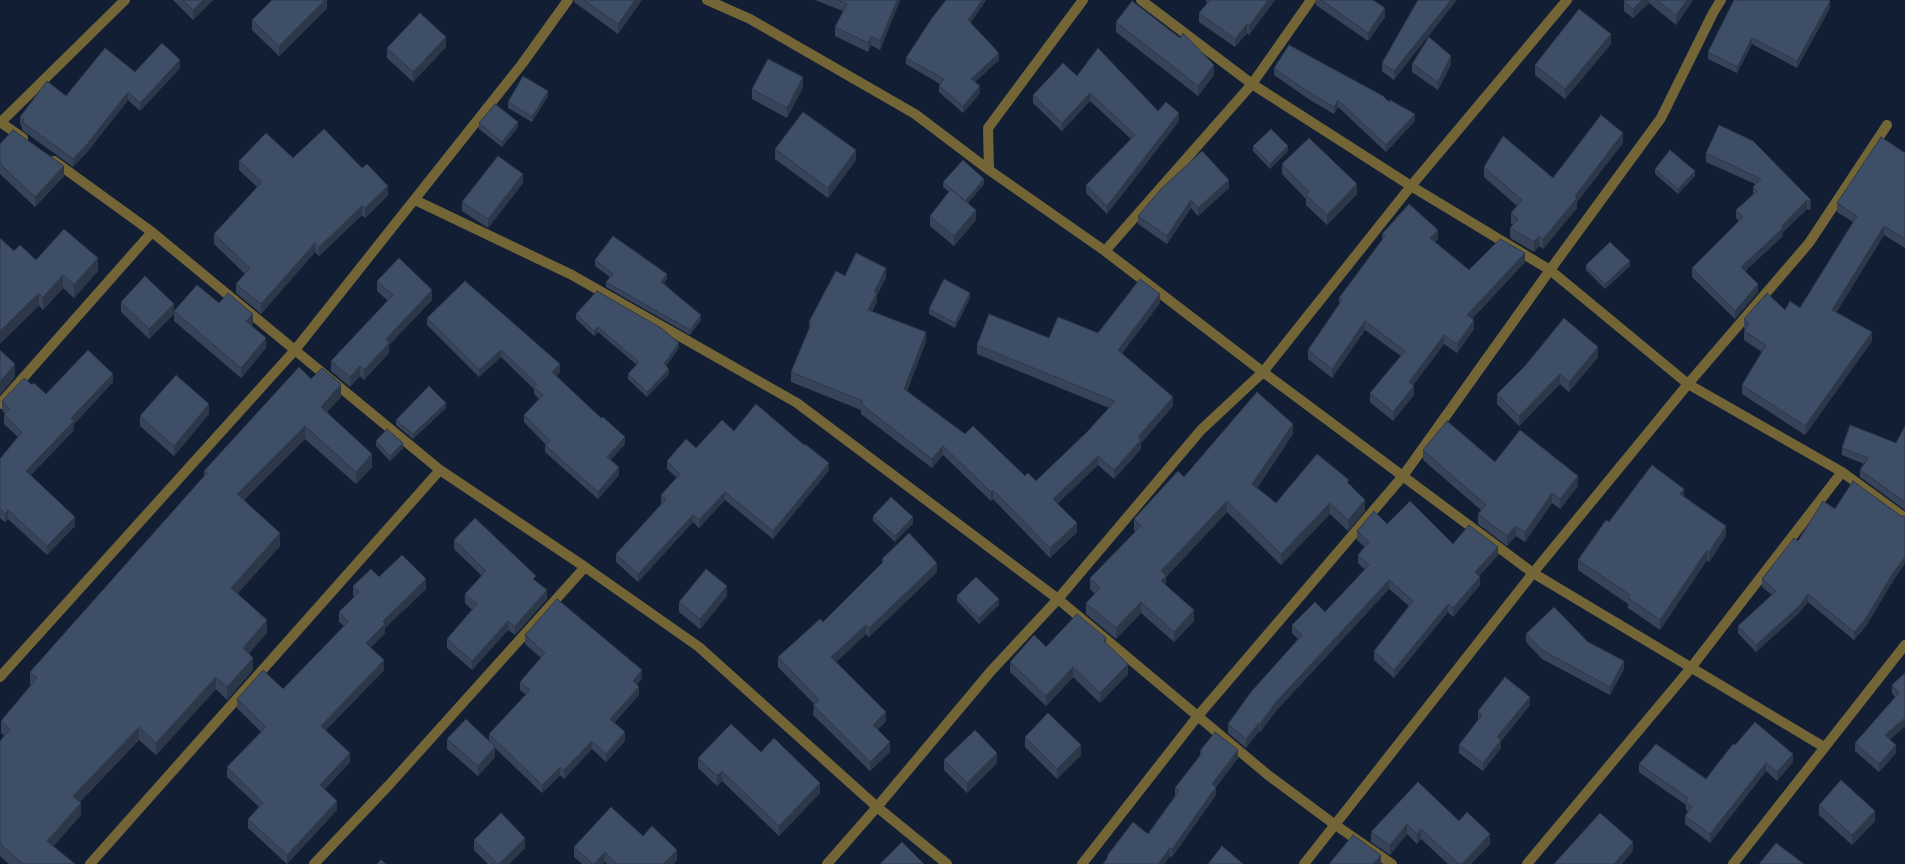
<!DOCTYPE html>
<style>
body{margin:0}
canvas{display:block;background:#111e34}
</style>
<canvas width="1905" height="864"></canvas>
<script>
const ctx = document.querySelector('canvas').getContext('2d');
ctx.lineJoin = 'round';
function toPath(rows) {
  const path = new Path2D();
  for (const r of rows) {
    path.moveTo(r[0], r[1]);
    for (let i = 2; i < r.length; i += 2) path.lineTo(r[i], r[i + 1]);
  }
  return path;
}
function stroke(path, color, width, dash) {
  ctx.strokeStyle = color;
  ctx.lineWidth = width;
  ctx.lineCap = dash ? 'butt' : 'round';
  ctx.setLineDash(dash || []);
  ctx.stroke(path);
}
function fillPath(path, color) {
  ctx.fillStyle = color;
  ctx.fill(path, 'evenodd');
}
stroke(toPath([
 [707,0,750,19,915,114,989,170],
 [1083,0,988,128,989,170,1105,251,1263,372,1533,573,1824,747],
 [1141,0,1252,84,1411,186,1550,270,1688,384,1842,472,1905,518],
 [0,122,23,138],
 [0,123,125,0],
 [54,161,152,232,440,470,585,567,699,647,877,807,947,864],
 [415,200,572,275,797,403,1058,599,1268,775,1334,824,1392,864],
 [1105,251,1252,84,1311,0],
 [0,404,152,232],
 [0,677,295,350,522,64,568,0],
 [90,864,440,470],
 [314,864,389,785,585,567],
 [827,864,877,807,991,671,1058,599,1201,430,1263,372,1411,186,1567,0],
 [1082,864,1197,717,1403,476,1550,270,1661,118,1713,13,1721,0],
 [1304,864,1533,573,1688,384,1809,243,1887,125],
 [1527,864,1690,669,1842,472],
 [1733,864,1905,645]
]), '#746536', 10);
fillPath(toPath([
 [173,0,213,0,193,20],
 [327,0,327,8,279,56,252,30,252,20],
 [574,0,642,0,618,34,574,2],
 [815,0,900,0,880,50,871,45,868,52,835,36,835,27,843,11],
 [946,0,986,0,970,23,999,60,974,82,980,93,963,113,939,92,939,86,940,84,906,64,906,58],
 [1206,0,1275,0,1249,35,1247,33,1235,47,1199,22,1199,13,1207,3,1206,2],
 [1316,0,1373,0,1385,17,1368,41,1316,5],
 [1418,0,1394,80,1382,71,1382,63],
 [1625,0,1693,0,1676,25,1649,3,1633,18,1624,11,1624,2],
 [1743,1,1830,8,1797,68,1752,44,1737,73,1708,59,1708,52],
 [1116,22,1180,38,1214,75,1198,96,1116,32],
 [1611,44,1565,99,1535,75,1535,65],
 [446,47,413,82,387,58,387,48],
 [1412,64,1451,64,1438,90,1412,72],
 [180,68,140,111,128,100,88,151,73,167,22,130,22,127,20,124,20,117,66,96,135,72],
 [1274,68,1389,102,1415,121,1386,152,1338,107,1334,114,1310,100,1274,75],
 [1077,76,1158,111,1179,121,1107,214,1086,193,1086,185,1131,139,1090,101,1062,131,1033,103,1033,95],
 [803,87,787,118,752,99,752,89],
 [548,96,532,122,508,108,508,102],
 [479,123,518,127,502,147,479,129],
 [1623,143,1577,202,1577,208,1543,249,1539,246,1534,252,1510,238,1510,228,1513,225,1511,223,1511,213,1517,206,1484,177,1484,167,1553,178],
 [0,144,64,176,35,207,0,174],
 [1253,146,1288,151,1270,169,1253,151],
 [775,149,856,160,828,198,775,159],
 [1706,153,1811,200,1811,208,1809,210,1807,209,1783,232,1783,236,1745,271,1758,292,1735,319,1692,277,1692,268,1739,221,1736,218,1736,210,1753,195,1753,187,1755,184,1706,162],
 [1905,153,1905,248,1884,235,1836,313,1872,341,1805,435,1742,394,1742,385,1762,352,1744,340,1744,331,1745,329,1744,328,1744,319,1785,310,1800,308,1853,222,1837,212,1837,203],
 [293,158,362,168,388,195,365,218,362,215,319,256,315,252,261,314,236,293,236,284,245,274,214,244,214,234,257,187,239,170,239,161],
 [1282,164,1357,194,1327,225,1306,205,1306,199,1282,174],
 [1655,169,1695,176,1678,194,1655,174],
 [943,182,984,184,968,203,976,220,954,246,930,226,930,216,949,192,943,187],
 [523,183,488,228,462,211,462,202],
 [1229,188,1198,216,1191,208,1167,244,1138,224,1138,216],
 [1382,234,1438,239,1435,242,1469,270,1525,262,1472,319,1474,329,1457,353,1444,344,1413,385,1414,395,1393,421,1370,402,1370,393,1401,356,1365,330,1332,378,1308,359,1308,350,1339,305,1339,298,1382,240],
 [36,260,98,271,74,298,63,288,43,310,39,306],
 [595,260,667,279,664,283,701,320,690,335,606,287,606,282,610,277,595,266],
 [1586,265,1630,266,1605,289,1586,270],
 [845,276,886,277,877,295,877,302,872,311,926,341,907,391,965,434,1025,476,1036,481,1089,430,1109,408,977,354,977,345,1098,333,1160,303,1122,353,1173,406,1141,443,1141,449,1114,479,1098,465,1058,503,1077,532,1050,558,993,499,991,501,943,455,932,468,861,414,861,410,791,382,791,372,809,329,809,322],
 [377,281,432,300,389,345,389,353,364,380,360,376,350,387,331,371,331,361,388,301,377,291],
 [970,298,955,328,929,314,929,309],
 [121,302,174,311,219,303,253,324,251,326,266,348,241,378,174,321,174,314,149,339,121,312],
 [576,314,679,348,666,366,669,374,647,397,628,379,628,374,637,365,598,332,594,336,576,319],
 [427,318,560,372,556,376,625,444,610,460,619,475,598,499,545,452,545,445,546,445,524,422,524,415,539,399,534,394,534,389,501,357,479,377,427,325],
 [1598,357,1569,392,1560,384,1519,426,1497,404,1497,394],
 [311,379,341,397,327,412,372,467,356,484,305,439,244,500,280,546,238,593,267,633,249,653,253,670,227,700,216,689,156,755,139,740,80,802,81,815,53,846,75,864,9,864,0,856,0,741,4,736,1,733,1,721,31,685,30,684,30,672,204,476,204,471],
 [113,382,74,424,74,430,31,475,75,526,47,555,8,519,5,522,0,518,0,459,18,437,4,424,4,415,5,414,2,410,2,401,32,385,46,394],
 [446,408,413,439,396,425,396,420],
 [209,414,174,456,140,426,140,416],
 [1905,426,1905,510,1860,477,1860,470,1864,464,1842,455,1842,448,1896,443],
 [734,431,829,470,773,539,725,500,699,528,693,522,638,582,616,562,616,554,662,504,661,503,661,495,677,478,667,469,667,461,696,448],
 [1293,434,1257,488,1276,503,1349,484,1365,511,1348,531,1330,514,1281,565,1227,512,1166,577,1166,586,1194,621,1174,642,1141,613,1116,639,1086,614,1086,603,1095,594,1090,589,1090,578,1136,532,1134,530,1134,519,1184,477],
 [376,441,403,448,390,461,376,446],
 [1423,450,1495,462,1578,486,1560,509,1552,503,1525,542,1516,536,1507,546,1478,524,1478,514,1481,510,1423,460],
 [1684,497,1726,536,1709,562,1707,560,1660,630,1628,608,1628,604,1578,570,1578,560,1609,522],
 [873,516,913,523,895,542,873,521],
 [1387,524,1453,544,1498,555,1479,576,1480,585,1453,617,1448,612,1394,678,1374,660,1374,651,1409,606,1389,589,1276,711,1260,732,1259,731,1246,748,1228,733,1228,724,1298,639,1292,633,1292,625,1325,612,1365,570,1358,563,1358,555,1365,547,1357,540,1357,531],
 [454,540,536,581,547,599,515,635,508,630,472,670,447,648,447,639,472,610,465,603,465,594,482,576,454,549],
 [1798,541,1893,581,1866,626,1854,640,1808,602,1799,613,1756,652,1738,633,1738,626,1772,595,1762,587,1762,579],
 [882,559,937,572,869,637,866,634,836,662,886,721,877,730,890,752,870,771,813,715,814,704,778,667,778,657,823,622,882,563],
 [379,577,426,589,385,628,385,633,370,648,384,670,326,730,350,762,325,789,337,810,287,864,248,828,248,819,259,807,227,777,227,767,261,732,237,708,237,699,283,689,344,626,339,622,339,612,354,597,353,595,353,586],
 [727,596,700,629,679,612,679,602],
 [957,596,999,605,979,624,957,601],
 [1526,634,1588,642,1624,669,1610,695,1542,659,1526,642],
 [525,635,642,678,637,685,639,695,614,723,625,741,606,762,592,749,564,779,560,775,542,793,495,748,495,757,478,776,447,749,447,739,489,741,489,734,526,695,520,690,520,682,541,658,525,644],
 [1106,644,1128,674,1100,703,1073,677,1046,706,1010,672,1010,662,1046,647],
 [1905,673,1905,726,1890,739,1896,753,1879,772,1855,751,1855,743,1895,697,1892,693,1892,685],
 [1530,705,1501,741,1501,748,1483,771,1459,753,1459,745,1478,720,1478,711],
 [1025,737,1081,755,1057,779,1025,747],
 [1735,745,1793,762,1777,781,1766,771,1710,843,1685,824,1685,816,1688,812,1686,810,1686,805,1639,772,1639,764,1706,779],
 [1200,751,1238,758,1216,787,1216,795,1172,857,1170,856,1164,864,1103,864,1107,860,1107,856,1148,834,1175,796,1175,788,1200,756],
 [761,752,820,793,779,836,722,781,717,786,698,768,698,758],
 [944,760,997,763,967,793,944,770],
 [1418,782,1459,821,1490,844,1471,864,1448,864,1421,839,1417,844,1407,834,1390,855,1371,842,1371,832],
 [1819,805,1875,821,1852,845,1819,815],
 [643,836,677,860,673,864,607,864,605,862,603,864,582,864,574,857,574,847],
 [474,840,525,848,509,864,488,864,474,850]
]), '#364359');
fillPath(toPath([
 [203,0,213,0,193,20,193,10],
 [325,0,327,0,327,8,279,56,279,46],
 [635,0,642,0,618,34,618,24],
 [897,0,900,0,880,50,880,41],
 [982,0,986,0,968,27,968,20],
 [1268,0,1275,0,1249,35,1249,26],
 [1451,0,1457,0,1394,80,1394,71],
 [1642,0,1649,0,1649,3,1633,18,1633,9],
 [1687,0,1693,0,1676,25,1676,15],
 [1830,1,1830,8,1797,68,1797,61],
 [1385,8,1385,17,1368,41,1368,33],
 [1247,24,1247,33,1235,47,1235,39],
 [1611,34,1611,44,1565,99,1565,89],
 [871,36,871,45,868,52,868,43],
 [446,37,446,47,413,82,413,72],
 [1752,38,1752,44,1737,73,1737,67],
 [999,53,999,60,971,86,971,79],
 [1451,56,1451,64,1438,90,1438,82],
 [180,60,180,68,140,111,140,103],
 [1214,65,1214,75,1198,96,1198,86],
 [803,77,803,87,787,118,787,108],
 [980,86,980,93,963,113,963,106],
 [548,91,548,96,532,122,532,117],
 [128,92,128,100,88,151,73,167,73,159],
 [1090,93,1090,101,1062,131,1062,123],
 [1338,100,1338,107,1334,114,1334,107],
 [1179,113,1179,121,1107,214,1107,206],
 [1415,114,1415,121,1386,152,1386,145],
 [518,122,518,127,502,147,502,142],
 [1623,133,1623,143,1577,202,1577,208,1543,249,1543,239,1575,196],
 [1288,146,1288,151,1270,169,1270,164],
 [856,150,856,160,828,198,828,188],
 [64,166,64,176,35,207,35,197],
 [1695,171,1695,176,1678,194,1678,189],
 [523,174,523,183,488,228,488,219],
 [984,179,984,184,965,206,965,201],
 [1229,180,1229,188,1198,216,1198,208],
 [1357,184,1357,194,1327,225,1327,215],
 [388,186,388,195,365,218,365,208],
 [1191,200,1191,208,1167,244,1167,236],
 [1807,200,1807,209,1783,232,1783,236,1741,275,1741,267],
 [1811,200,1811,208,1809,210,1809,202],
 [362,206,362,215,319,256,319,247],
 [976,210,976,220,954,246,954,236],
 [1884,226,1884,235,1832,319,1832,310],
 [1438,230,1438,239,1430,247,1430,238],
 [1539,236,1539,246,1534,252,1534,242],
 [315,243,315,252,261,314,261,304],
 [1525,253,1525,262,1467,324,1467,315],
 [98,258,98,271,74,298,74,285],
 [1630,261,1630,266,1605,289,1605,284],
 [886,268,886,277,877,295,877,302,868,319,868,310,874,292],
 [667,274,667,279,661,287,661,282],
 [63,275,63,288,43,310,43,297],
 [1758,284,1758,292,1735,319,1735,311],
 [432,290,432,300,389,345,389,353,364,380,364,370,386,339],
 [39,293,39,306,0,344,0,331],
 [970,293,970,298,955,328,955,323],
 [1160,294,1160,303,1118,359,1118,350],
 [174,304,174,314,149,339,149,329],
 [253,314,253,324,246,331,246,321],
 [701,315,701,320,690,335,690,330],
 [1474,320,1474,329,1457,353,1457,344],
 [1365,321,1365,330,1332,378,1332,369],
 [598,327,598,332,594,336,594,331],
 [926,332,926,341,904,399,904,389],
 [1872,332,1872,341,1805,435,1805,426],
 [1444,335,1444,344,1409,391,1409,382],
 [266,338,266,348,241,378,241,368],
 [679,343,679,348,664,369,664,364],
 [1598,347,1598,357,1569,392,1569,382],
 [501,350,501,357,479,377,479,370],
 [15,364,15,377,0,395,0,382],
 [560,364,560,372,552,379,552,372],
 [360,366,360,376,350,387,350,377],
 [669,369,669,374,647,397,647,392],
 [113,374,113,382,74,424,74,430,26,480,26,471,71,418],
 [1560,374,1560,384,1519,426,1519,416],
 [341,384,341,397,321,419,321,407],
 [1414,386,1414,395,1393,421,1393,412],
 [1173,397,1173,406,1141,443,1141,449,1114,479,1114,470,1138,437],
 [446,403,446,408,413,439,413,434],
 [209,404,209,414,174,456,174,446],
 [1293,424,1293,434,1252,495,1252,484],
 [305,426,305,439,237,507,237,494],
 [625,437,625,444,607,464,607,457],
 [403,443,403,448,390,461,390,456],
 [943,446,943,455,932,468,932,459],
 [372,454,372,467,356,484,356,472],
 [1098,456,1098,465,1053,508,1053,499],
 [829,463,829,470,773,539,773,531],
 [619,467,619,475,598,499,598,492],
 [1578,476,1578,486,1560,509,1560,499],
 [1684,489,1684,499,1680,494],
 [993,490,993,499,991,501,991,492],
 [725,492,725,500,699,528,699,520],
 [1552,493,1552,503,1525,542,1525,532],
 [1365,500,1365,511,1348,531,1348,520],
 [1227,501,1227,512,1166,577,1166,587,1161,592,1161,571],
 [1330,503,1330,514,1281,565,1281,554],
 [8,510,8,519,5,522,5,514],
 [693,515,693,522,638,582,638,574],
 [75,517,75,526,47,555,47,546],
 [913,517,913,523,895,542,895,536],
 [1077,523,1077,532,1050,558,1050,548],
 [1516,526,1516,536,1507,546,1507,536],
 [1726,526,1726,536,1709,562,1709,552],
 [280,533,280,546,231,600,231,588],
 [1498,547,1498,555,1475,581,1475,572],
 [1707,550,1707,560,1660,630,1660,620],
 [1905,557,1905,564,1893,581,1866,626,1854,640,1854,632,1893,573],
 [937,563,937,572,869,637,869,628],
 [1480,577,1480,585,1453,617,1453,608],
 [426,579,426,589,385,628,385,633,366,652,366,643,383,621],
 [1389,580,1389,589,1276,711,1260,732,1260,724,1276,702],
 [727,586,727,596,700,629,700,619],
 [547,590,547,599,515,635,515,626],
 [1808,594,1808,602,1799,613,1756,652,1756,645],
 [999,599,999,605,979,624,979,618],
 [1141,602,1141,613,1116,639,1116,628],
 [1448,604,1448,612,1394,678,1394,670],
 [1194,610,1194,621,1174,642,1174,632],
 [267,620,267,633,243,660,243,648],
 [508,621,508,630,472,670,472,661],
 [866,625,866,634,831,667,831,657],
 [1106,638,1106,648,1104,641],
 [253,658,253,670,227,700,227,687],
 [384,660,384,670,321,735,321,726],
 [1624,661,1624,669,1610,695,1610,687],
 [1128,664,1128,674,1100,703,1100,693],
 [1073,667,1073,677,1046,706,1046,696],
 [642,670,642,678,633,689,633,681],
 [216,677,216,689,156,755,156,743],
 [639,687,639,695,610,727,610,719],
 [1530,697,1530,705,1501,741,1501,748,1483,771,1483,763,1497,737],
 [886,712,886,721,873,735,873,725],
 [1905,718,1905,726,1885,744,1885,735],
 [1259,723,1259,731,1246,748,1246,739],
 [139,727,139,740,73,809,73,796],
 [625,732,625,741,606,762,606,754],
 [592,741,592,749,564,779,564,770],
 [890,742,890,752,870,771,870,762],
 [1081,745,1081,755,1057,779,1057,769],
 [1896,745,1896,753,1879,772,1879,764],
 [495,747,495,757,478,776,478,766],
 [1238,750,1238,758,1212,792,1212,784],
 [350,753,350,762,320,794,320,785],
 [997,753,997,763,967,793,967,783],
 [1793,754,1793,762,1777,781,1777,772],
 [1766,763,1766,771,1710,843,1710,834],
 [560,767,560,775,542,793,542,785],
 [722,771,722,781,717,786,717,776],
 [820,783,820,793,779,836,779,826],
 [1216,787,1216,795,1172,857,1172,849],
 [337,801,337,810,287,864,287,855],
 [81,803,81,815,47,854,47,841],
 [1875,811,1875,821,1852,845,1852,835],
 [1407,824,1407,834,1390,855,1390,845],
 [1421,829,1421,839,1417,844,1417,834],
 [1490,834,1490,844,1471,864,1462,864],
 [525,838,525,848,509,864,499,864],
 [1633,842,1633,851,1622,864,1614,864],
 [1170,848,1170,856,1164,864,1158,864],
 [677,850,677,860,673,864,663,864],
 [605,852,605,862,603,864,594,864],
 [1381,855,1381,864,1373,864]
]), '#2c3748');
const building = toPath([
 [183,0,203,0,193,10,183,0],
 [272,0,325,0,279,46,252,20,272,0],
 [584,0,635,0,618,24,584,0],
 [837,0,897,0,880,41,871,36,868,43,835,27,847,4,837,0],
 [946,0,982,0,968,20,999,53,971,79,980,86,963,106,939,86,944,79,906,58,932,18,946,0],
 [1210,0,1268,0,1249,26,1247,24,1235,39,1199,13,1210,0],
 [1321,0,1373,0,1385,8,1368,33,1321,0],
 [1418,0,1451,0,1394,71,1382,63,1418,0],
 [1625,0,1642,0,1633,9,1624,2,1625,0],
 [1657,0,1687,0,1676,15,1657,0],
 [1734,0,1742,0,1743,1,1744,0,1829,0,1830,1,1797,61,1752,38,1737,67,1708,52,1734,0],
 [1132,1,1180,38,1183,33,1214,65,1198,86,1116,22,1132,1],
 [1579,9,1611,34,1565,89,1535,65,1579,9],
 [420,13,446,37,413,72,387,48,420,13],
 [1429,37,1451,56,1438,82,1412,64,1429,37],
 [162,43,180,60,140,103,128,92,88,143,73,159,22,122,24,120,20,117,47,81,66,96,105,48,135,72,162,43],
 [1289,45,1383,96,1389,102,1390,100,1415,114,1386,145,1338,100,1334,107,1310,93,1274,68,1289,45],
 [1098,48,1158,111,1166,102,1179,113,1107,206,1086,185,1135,135,1090,93,1062,123,1033,95,1063,63,1077,76,1098,48],
 [768,59,803,77,787,108,752,89,768,59],
 [523,76,548,91,532,117,508,102,523,76],
 [495,104,518,122,502,142,479,123,495,104],
 [803,112,856,150,828,188,775,149,803,112],
 [1601,115,1623,133,1575,196,1577,198,1543,239,1539,236,1534,242,1510,228,1518,219,1511,213,1522,200,1484,167,1503,136,1553,178,1601,115],
 [1719,125,1753,141,1811,200,1809,202,1807,200,1782,226,1783,228,1741,267,1758,284,1735,311,1692,268,1743,217,1736,210,1757,191,1753,187,1761,179,1706,153,1719,125],
 [324,129,362,168,367,164,388,186,365,208,362,206,319,247,315,243,261,304,236,284,250,268,214,234,262,182,239,161,266,133,293,158,324,129],
 [1271,129,1288,146,1270,164,1253,146,1271,129],
 [13,130,64,166,35,197,0,164,0,144,13,130],
 [1881,137,1905,153,1905,239,1884,226,1832,310,1872,332,1805,426,1742,385,1766,345,1744,331,1749,324,1744,319,1767,293,1785,310,1790,301,1800,308,1857,216,1837,203,1881,137],
 [1309,138,1357,184,1327,215,1306,195,1309,192,1282,164,1309,138],
 [1670,150,1695,171,1678,189,1655,169,1670,150],
 [1202,151,1229,180,1198,208,1191,200,1167,236,1138,216,1161,189,1202,151],
 [498,156,523,174,488,219,462,202,498,156],
 [963,160,984,179,965,201,943,182,963,160],
 [951,189,976,210,954,236,930,216,951,189],
 [1409,204,1438,230,1430,238,1469,270,1500,239,1525,253,1467,315,1474,320,1457,344,1444,335,1409,382,1414,386,1393,412,1370,393,1405,351,1365,321,1332,369,1308,350,1342,300,1339,298,1385,236,1382,234,1409,204],
 [64,229,98,258,74,285,63,275,43,297,39,293,0,331,0,238,14,251,20,245,36,260,64,229],
 [613,236,667,274,661,282,701,315,690,330,606,282,613,274,595,260,613,236],
 [1610,242,1630,261,1605,284,1586,265,1610,242],
 [856,253,886,268,874,292,877,293,868,310,926,332,904,389,965,434,973,426,1025,476,1028,473,1036,481,1089,430,1115,401,977,345,989,314,1049,338,1058,317,1098,333,1140,279,1160,294,1118,350,1173,397,1138,437,1141,440,1114,470,1098,456,1053,499,1077,523,1050,548,993,490,991,492,943,446,932,459,861,404,863,401,791,372,811,324,809,322,822,297,836,271,845,276,856,253],
 [399,258,432,290,386,339,389,343,364,370,360,366,350,377,331,361,393,295,377,281,399,258],
 [145,276,174,304,149,329,121,302,145,276],
 [944,279,970,293,955,323,929,309,944,279],
 [465,281,560,364,552,372,601,418,603,417,625,437,607,457,619,467,598,492,545,445,550,441,524,415,543,395,534,387,537,384,501,350,479,370,427,318,465,281],
 [197,285,219,303,228,293,253,314,246,321,266,338,241,368,174,311,197,285],
 [597,291,661,328,679,343,664,364,669,369,647,392,628,374,639,362,598,327,594,331,576,314,597,291],
 [1564,318,1598,347,1569,382,1560,374,1519,416,1497,394,1525,366,1564,318],
 [0,350,15,364,0,382,0,350],
 [88,350,113,374,71,418,74,421,26,471,75,517,47,546,8,510,5,514,0,509,0,459,22,432,4,415,10,409,2,401,24,378,32,385,34,383,46,394,88,350],
 [299,367,311,379,322,368,341,384,321,407,372,454,356,472,305,426,237,494,280,533,231,588,267,620,243,648,253,658,227,687,216,677,156,743,139,727,73,796,81,803,47,841,75,864,23,864,0,844,0,741,10,729,1,721,37,678,30,672,207,473,204,471,299,367],
 [176,375,209,404,174,446,140,416,176,375],
 [429,386,446,403,413,434,396,420,429,386],
 [1257,392,1293,424,1252,484,1276,503,1317,454,1349,480,1347,482,1365,500,1348,520,1330,503,1281,554,1227,501,1161,571,1166,576,1161,581,1194,610,1174,632,1141,602,1116,628,1086,603,1100,588,1090,578,1141,526,1134,519,1178,471,1184,477,1257,392],
 [756,404,804,445,805,444,829,463,773,531,725,492,699,520,693,515,638,574,616,554,666,499,661,495,680,474,667,461,686,439,696,448,722,420,734,431,756,404],
 [1447,421,1495,462,1520,430,1578,476,1560,499,1552,493,1525,532,1516,526,1507,536,1478,514,1486,505,1423,450,1447,421],
 [1850,425,1896,443,1905,426,1905,502,1860,470,1868,458,1842,448,1850,425],
 [387,429,403,443,390,456,376,441,387,429],
 [1652,465,1684,489,1680,494,1726,526,1709,552,1707,550,1660,620,1628,598,1630,595,1578,560,1606,520,1609,522,1652,465],
 [1853,481,1901,516,1905,516,1905,557,1893,573,1866,618,1854,632,1808,594,1799,606,1756,645,1738,626,1776,591,1762,579,1794,538,1798,541,1823,501,1835,509,1853,481],
 [891,497,913,517,895,536,873,516,891,497],
 [1410,501,1453,544,1469,525,1498,547,1475,572,1480,577,1453,608,1448,604,1394,670,1374,651,1413,601,1389,580,1276,702,1260,724,1259,723,1246,739,1228,724,1251,692,1302,635,1292,625,1315,602,1325,612,1369,565,1358,555,1369,542,1357,531,1374,511,1387,524,1410,501],
 [475,518,536,576,533,579,547,590,515,626,508,621,472,661,447,639,477,604,465,594,486,571,454,540,475,518],
 [909,533,937,563,869,628,866,625,831,657,886,712,873,725,890,742,870,762,813,705,819,700,778,657,820,619,823,622,884,561,882,559,909,533],
 [402,555,426,579,383,621,385,624,366,643,384,660,321,726,350,753,320,785,337,801,287,855,248,819,263,803,227,767,266,727,237,699,263,670,283,689,348,622,339,612,359,592,353,586,371,569,379,577,402,555],
 [706,569,727,586,700,619,679,602,706,569],
 [976,577,999,599,979,618,957,596,976,577],
 [557,599,642,670,633,681,639,687,610,719,625,732,606,754,592,741,564,770,560,767,542,785,489,734,530,690,520,682,545,653,525,635,557,599],
 [1554,607,1588,642,1624,661,1610,687,1542,650,1526,634,1554,607],
 [1077,614,1106,638,1104,641,1128,664,1100,693,1073,667,1046,696,1010,662,1034,635,1046,647,1077,614],
 [1905,673,1905,718,1885,735,1896,745,1879,764,1855,743,1899,693,1892,685,1905,673],
 [1505,677,1530,697,1497,737,1501,740,1483,763,1459,745,1482,715,1478,711,1505,677],
 [1048,713,1081,745,1057,769,1025,737,1048,713],
 [466,719,495,747,478,766,447,739,466,719],
 [1755,722,1793,754,1777,772,1766,763,1710,834,1685,816,1692,807,1686,802,1688,798,1639,764,1656,744,1706,779,1733,744,1735,745,1755,722],
 [731,724,761,752,774,738,820,783,779,826,722,771,717,776,698,758,731,724],
 [975,730,997,753,967,783,944,760,975,730],
 [1215,732,1238,750,1212,784,1216,787,1172,849,1170,848,1158,864,1103,864,1108,857,1107,856,1133,822,1148,834,1179,791,1175,788,1202,753,1200,751,1215,732],
 [1841,780,1875,811,1852,835,1819,805,1841,780],
 [1418,782,1459,821,1467,812,1490,834,1462,864,1459,864,1421,829,1417,834,1407,824,1390,845,1371,832,1418,782],
 [611,807,643,836,652,826,677,850,663,864,617,864,605,852,594,864,593,864,574,847,611,807],
 [501,813,525,838,499,864,498,864,474,840,501,813],
 [1600,813,1633,842,1614,864,1554,864,1600,813],
 [1353,835,1381,855,1373,864,1329,864,1353,835],
 [902,842,924,864,880,864,902,842],
 [1776,843,1804,864,1759,864,1776,843],
 [1222,846,1243,864,1208,864,1222,846],
 [381,860,386,864,377,864,381,860]
]);
fillPath(building, '#3f4e67');
stroke(building, '#2c3748', 1);
</script>
